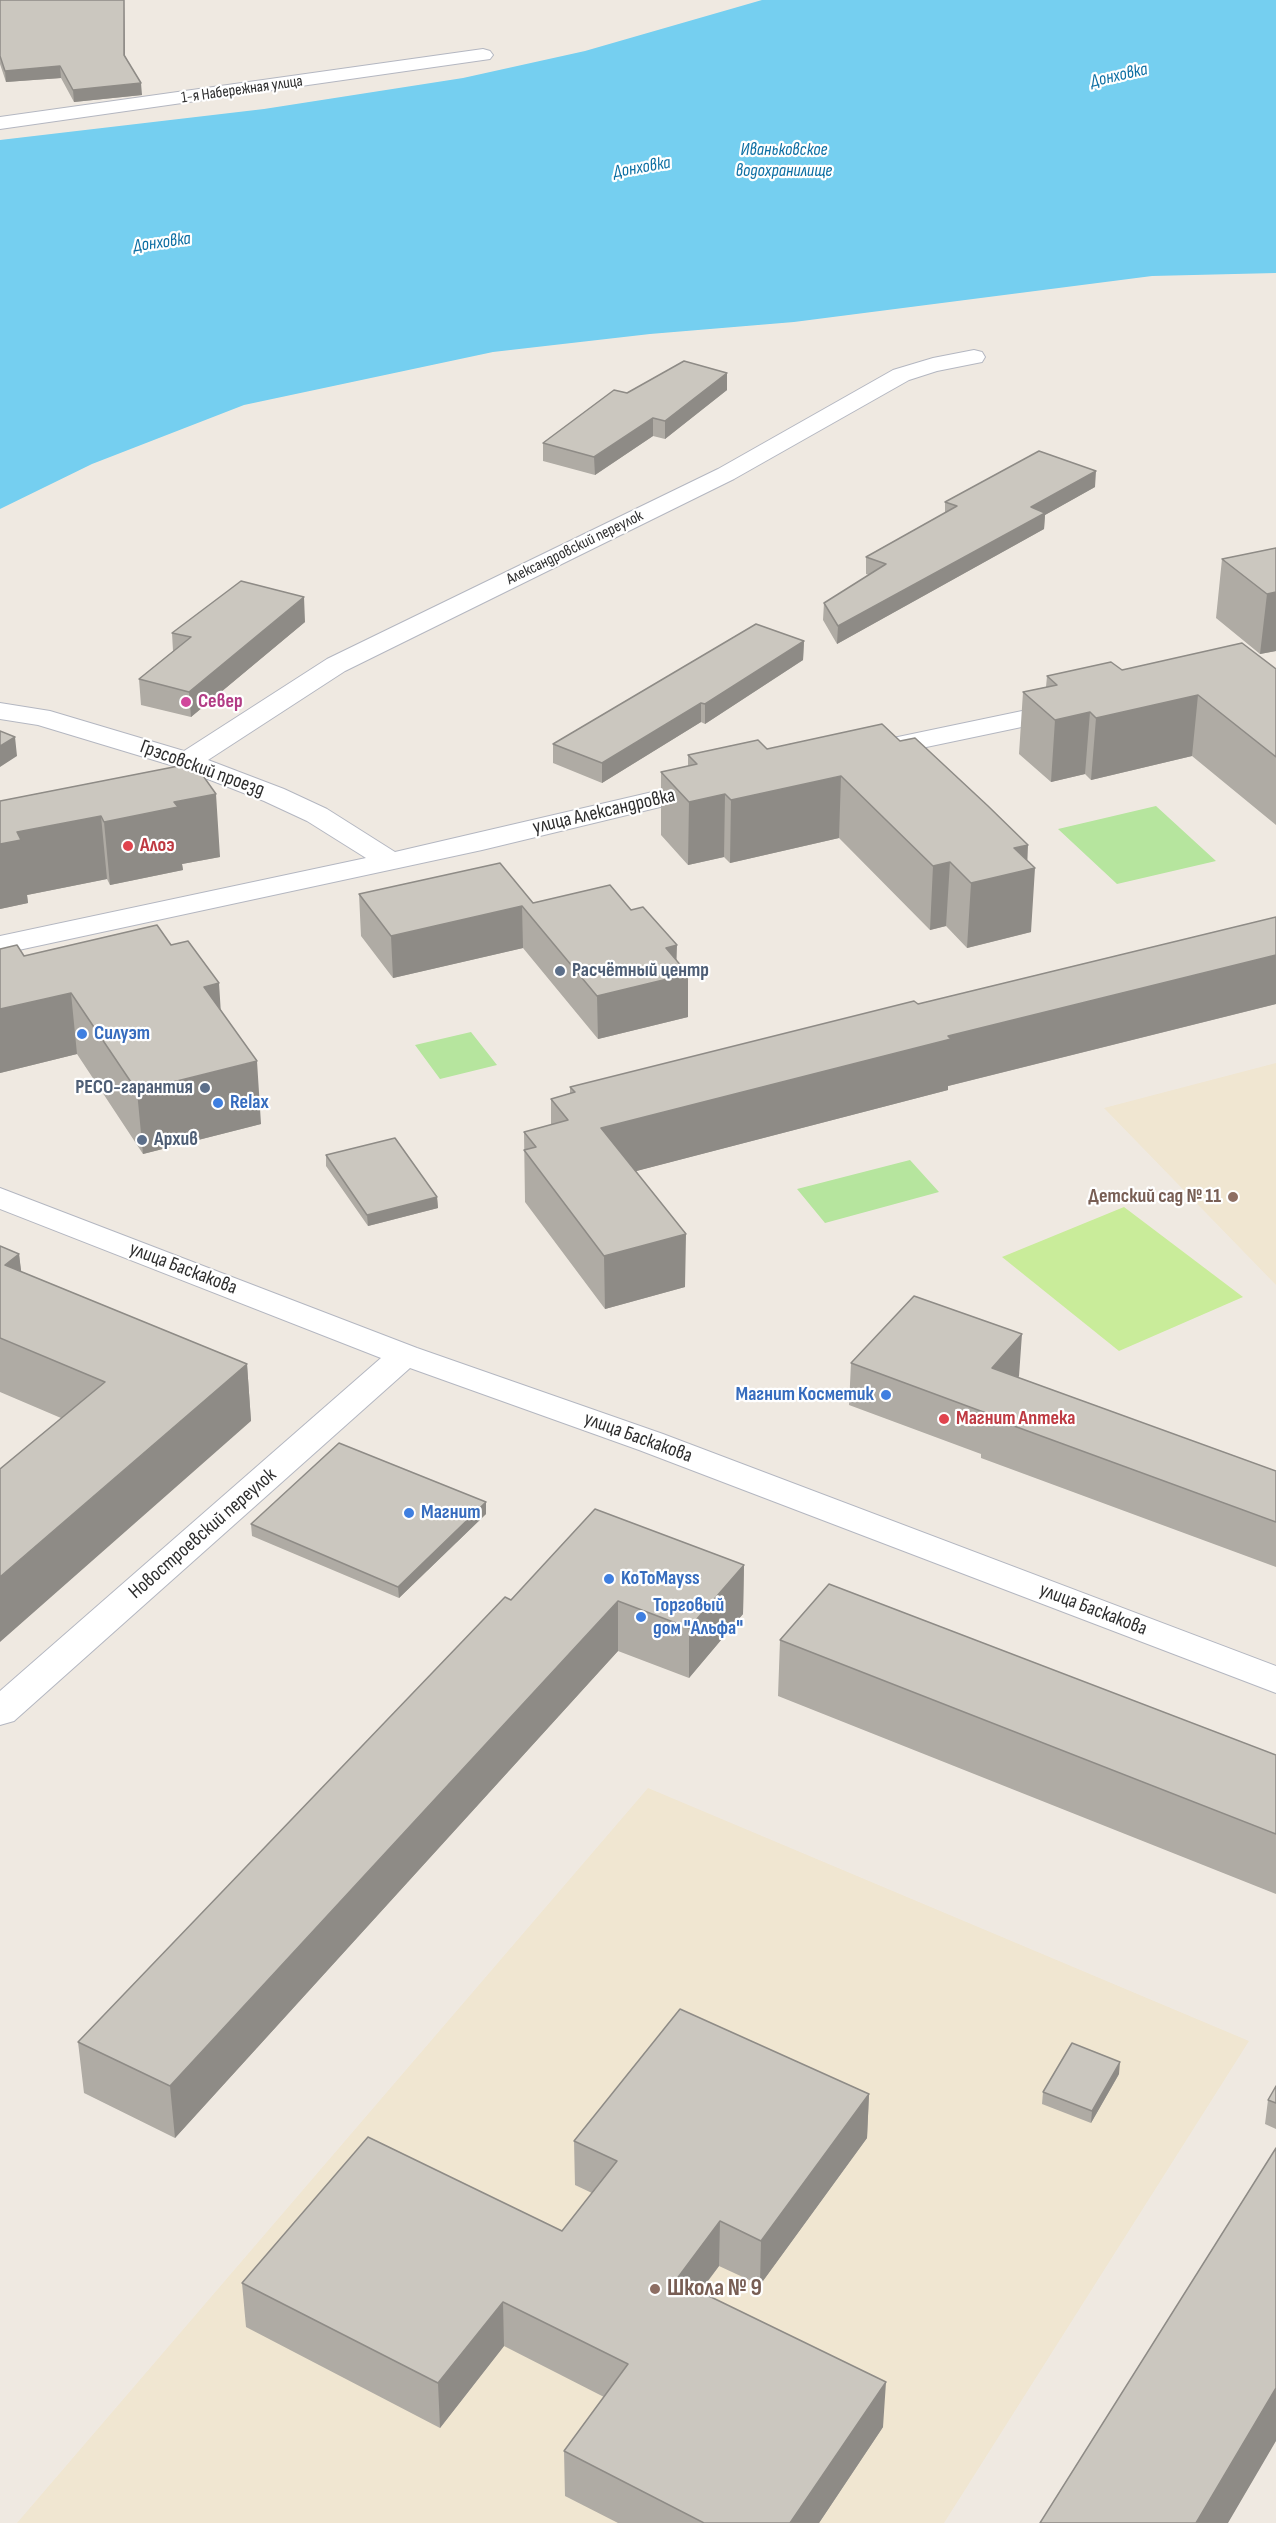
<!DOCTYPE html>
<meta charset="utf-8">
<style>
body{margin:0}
canvas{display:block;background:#efe9e1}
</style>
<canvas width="1276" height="2523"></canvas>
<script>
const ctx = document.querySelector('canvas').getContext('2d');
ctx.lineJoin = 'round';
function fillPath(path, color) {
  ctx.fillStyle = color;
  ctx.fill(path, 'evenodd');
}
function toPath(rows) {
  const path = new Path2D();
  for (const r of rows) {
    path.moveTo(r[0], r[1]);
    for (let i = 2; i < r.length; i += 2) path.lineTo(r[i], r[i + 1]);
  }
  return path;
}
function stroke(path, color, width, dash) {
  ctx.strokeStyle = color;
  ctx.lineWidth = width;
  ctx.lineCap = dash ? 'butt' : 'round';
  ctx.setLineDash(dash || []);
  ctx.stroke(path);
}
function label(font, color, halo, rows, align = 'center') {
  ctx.font = font + ' "Sofia Sans Condensed",sans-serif';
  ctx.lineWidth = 4.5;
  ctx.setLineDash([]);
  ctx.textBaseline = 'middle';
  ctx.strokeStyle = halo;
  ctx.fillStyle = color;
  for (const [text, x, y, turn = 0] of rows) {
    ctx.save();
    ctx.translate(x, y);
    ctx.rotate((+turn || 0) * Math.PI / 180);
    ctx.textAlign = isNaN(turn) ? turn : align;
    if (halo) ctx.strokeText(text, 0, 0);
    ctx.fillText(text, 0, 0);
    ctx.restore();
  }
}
fillPath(toPath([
 [1276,1063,1276,1285,1104,1108],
 [648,1788,1249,2041,944,2523,17,2523]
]), '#f0e6d1');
fillPath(toPath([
 [1156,806,1216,861,1117,884,1058,829],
 [471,1032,497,1065,440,1079,415,1045],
 [910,1160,939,1192,825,1223,797,1189]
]), '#b6e59e');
fillPath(toPath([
 [1124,1207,1243,1297,1119,1351,1002,1257]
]), '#c9ec9a');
fillPath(toPath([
 [762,0,1276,0,1276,273,1152,276,794,322,650,334,493,352,244,405,92,464,0,509,0,140,264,109,463,78,585,51]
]), '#75cff0');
const minor = toPath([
 [483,49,490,51,493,55,490,59,0,129,0,117,483,49],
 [974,350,982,352,985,357,982,362,937,371,909,380,734,479,345,671,208,760,284,789,327,809,395,852,704,780,714,782,718,788,714,794,482,850,0,954,0,936,366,858,307,821,264,801,177,767,38,725,0,719,0,703,50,711,184,751,327,659,718,469,893,370,933,358,974,350],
 [1065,702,1074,704,1078,710,1074,716,874,758,864,756,860,750,864,744,874,742,1065,702],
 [0,1188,417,1348,663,1434,1276,1666,1276,1693,639,1450,410,1368,14,1721,0,1725,0,1691,381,1358,0,1209,0,1188]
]);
stroke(minor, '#b4b7c1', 2);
fillPath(minor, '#fff');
fillPath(toPath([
 [0,0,124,0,125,56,142,95,74,102,61,78,6,82,0,64],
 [727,373,727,390,665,439,653,436,595,475,543,461,543,443,627,393],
 [1095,487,1045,515,1044,529,837,644,823,620,824,603,869,575,866,574,866,557,945,513,945,502],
 [1276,548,1276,651,1260,654,1216,618,1222,559],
 [305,622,191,717,141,705,139,679,173,651,172,633],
 [804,641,803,660,705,724,701,722,602,783,553,763,553,744],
 [1276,669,1276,825,1192,756,1091,780,1085,774,1051,782,1019,754,1023,692,1046,687,1047,676,1122,670],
 [882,724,1027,861,1031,932,967,948,946,926,930,930,839,838,730,863,724,857,688,865,661,835,661,772,688,766,688,755,767,749],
 [194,763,220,857,182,864,183,870,110,885,107,879,27,895,28,903,0,909,0,801],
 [359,894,533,903,631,910,676,960,688,1017,598,1039,523,948,393,978,361,936],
 [1276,917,1276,1004,948,1086,948,1090,636,1171,685,1287,605,1309,525,1202,524,1132,551,1125,551,1099,570,1094,570,1087,918,1004],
 [171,945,221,1010,261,1124,143,1154,77,1054,0,1073,0,949,24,956],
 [326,1155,437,1197,438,1208,368,1226,326,1166],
 [0,1246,19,1254,21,1272,247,1364,251,1421,61,1418,0,1392],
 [851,1363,1019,1376,1018,1378,1276,1471,1276,1567,981,1458,981,1454,849,1405],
 [486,1502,486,1514,399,1598,252,1536,251,1524],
 [744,1565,743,1614,689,1678,618,1651,175,2138,84,2093,78,2042,511,1600],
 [780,1640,1276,1755,1276,1894,778,1696],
 [1119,2074,1091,2123,1042,2104,1043,2092],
 [1276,2086,1276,2129,1265,2124,1268,2100],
 [869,2094,867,2138,760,2285,719,2266,700,2292,883,2427,819,2523,618,2523,565,2496,564,2451,604,2397,504,2346,440,2428,246,2327,242,2283,562,2231,592,2193,575,2185,574,2141]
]), '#afaba4');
fillPath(toPath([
 [124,0,125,66,124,55],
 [60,66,61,78,6,82,5,71],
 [141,83,142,95,74,102,73,90],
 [727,373,727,390,665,439,665,421],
 [653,418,653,436,595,475,594,457],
 [1096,471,1095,487,1045,515,1044,529,837,644,838,626,1031,507],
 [1276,592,1276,651,1260,654,1267,594],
 [304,597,305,622,191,717,189,692],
 [804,641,803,660,705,724,705,704],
 [1198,695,1192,756,1091,780,1096,718],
 [701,703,701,722,602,783,602,763],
 [1090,712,1085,774,1051,782,1055,720],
 [15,737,17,756,0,767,0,746],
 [841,776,839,838,730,863,731,800],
 [216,794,220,857,182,864,183,870,110,885,104,822,174,802],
 [725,794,724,857,688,865,689,802],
 [101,816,107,879,27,895,28,903,0,909,0,844,17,832],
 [1028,845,1027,870,1035,868,1031,932,967,948,971,883,1014,848],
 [950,862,946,926,930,930,933,866],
 [522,906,523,948,393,978,391,936],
 [677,945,676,977,688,974,688,1017,598,1039,597,996,666,948],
 [1276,955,1276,1004,948,1086,948,1090,602,1180,601,1128,948,1036],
 [219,983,223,1045,204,987],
 [71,993,77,1054,0,1073,0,1009],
 [257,1061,261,1124,143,1154,137,1091],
 [437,1197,438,1208,368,1226,367,1215],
 [686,1234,685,1287,605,1309,604,1256],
 [19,1254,26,1310,5,1265],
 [1022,1334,1019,1376,989,1411,992,1368],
 [247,1364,251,1421,0,1642,0,1577],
 [486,1502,486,1514,399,1598,398,1587],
 [744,1565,743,1614,689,1678,689,1628],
 [618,1601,618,1651,175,2138,170,2086],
 [1120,2062,1119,2074,1091,2123,1092,2111],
 [869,2094,867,2138,760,2285,761,2241],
 [720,2221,719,2266,675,2324,676,2280],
 [503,2302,504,2346,440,2428,438,2383],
 [886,2382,883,2427,819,2523,790,2523],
 [1276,2388,1276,2441,1228,2523,1196,2523]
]), '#8e8b86');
const building = toPath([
 [0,0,124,0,124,55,141,83,73,90,60,66,5,71,0,56,0,0],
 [684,361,727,373,665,421,653,418,594,457,543,443,614,390,627,393,684,361],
 [1039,451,1096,471,1031,507,1045,513,838,626,824,603,886,564,866,557,957,506,945,502,1039,451],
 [1276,548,1276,592,1267,594,1222,559,1276,548],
 [241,581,304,597,189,692,139,679,191,637,172,633,241,581],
 [756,624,804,641,705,704,701,703,602,763,553,744,756,624],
 [1242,643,1276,669,1276,757,1198,695,1096,718,1090,712,1055,720,1023,692,1057,685,1047,676,1111,662,1122,670,1242,643],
 [882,724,900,741,915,738,988,806,1028,845,1014,848,1035,868,971,883,950,862,933,866,841,776,731,800,725,794,689,802,661,772,697,764,688,755,758,740,767,749,882,724],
 [0,731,15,737,0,746,0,731],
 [194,763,216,794,174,802,178,807,104,822,101,816,17,832,21,840,0,844,0,801,194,763],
 [500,863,533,903,610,885,631,910,643,907,677,945,666,948,688,974,597,996,522,906,391,936,359,894,500,863],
 [1276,917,1276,955,948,1036,951,1039,601,1128,686,1234,604,1256,524,1150,536,1147,524,1132,568,1120,551,1099,575,1092,570,1087,914,1001,918,1004,1276,917],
 [157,925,171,945,188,941,219,983,204,987,257,1061,137,1091,71,993,0,1009,0,949,17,945,24,956,157,925],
 [395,1138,437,1197,367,1215,326,1155,395,1138],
 [0,1246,19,1254,5,1265,247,1364,0,1577,0,1469,105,1382,0,1338,0,1246],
 [914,1296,1022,1334,992,1368,1276,1471,1276,1522,984,1415,986,1413,851,1363,914,1296],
 [339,1443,486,1502,398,1587,251,1524,339,1443],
 [595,1509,744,1565,689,1628,618,1601,170,2086,78,2042,505,1597,511,1600,595,1509],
 [829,1584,1276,1755,1276,1834,780,1640,829,1584],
 [680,2009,869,2094,761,2241,720,2221,676,2280,886,2382,790,2523,704,2523,564,2451,628,2364,503,2302,438,2383,242,2283,368,2137,562,2231,617,2161,574,2141,680,2009],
 [1072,2043,1120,2062,1092,2111,1043,2092,1072,2043],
 [1276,2086,1276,2103,1268,2100,1276,2086],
 [1276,2148,1276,2388,1196,2523,1040,2523,1276,2148]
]);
fillPath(building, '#cbc7bf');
stroke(building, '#8e8b86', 1.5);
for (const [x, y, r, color] of [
 [186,702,6,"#d1479c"],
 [128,846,6,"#e0444e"],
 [560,971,6,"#5c6f8a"],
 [82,1034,6,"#3f7fe0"],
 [205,1088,6,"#5c6f8a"],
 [218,1103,6,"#3f7fe0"],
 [142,1140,6,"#5c6f8a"],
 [1233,1197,6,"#8d6e63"],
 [886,1395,6,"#3f7fe0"],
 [944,1419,6,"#e0444e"],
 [409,1513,6,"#3f7fe0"],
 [609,1579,6,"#3f7fe0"],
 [641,1617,6,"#3f7fe0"],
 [655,2289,6,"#8d6e63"]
]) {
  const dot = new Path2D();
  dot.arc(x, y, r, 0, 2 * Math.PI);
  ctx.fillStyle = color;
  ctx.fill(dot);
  stroke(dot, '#fff', 2);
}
label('16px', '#2e2e2e', '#fff', [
 ["1-я Набережная улица",242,90,-8],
 ["Александровский переулок",575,548,-26]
]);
label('italic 18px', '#0d6fa3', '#fff', [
 ["Донховка",1119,76,-13],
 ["Иваньковское",784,150],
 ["водохранилище",784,171],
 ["Донховка",642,168,-10],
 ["Донховка",162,243,-8]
]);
label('bold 20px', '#b23c85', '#fff', [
 ["Север",198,702]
], 'left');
label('20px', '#2e2e2e', '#fff', [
 ["Грэсовский проезд",202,769,20],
 ["улица Александровка",604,812,-13],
 ["улица Баскакова",183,1269,21],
 ["улица Баскакова",638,1438,20],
 ["Новостроевский переулок",203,1534,-41],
 ["улица Баскакова",1093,1610,21]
]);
label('bold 20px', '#be3a42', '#fff', [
 ["Алоэ",140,846],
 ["Магнит Аптека",956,1419]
], 'left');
label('bold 20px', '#4e5e75', '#fff', [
 ["Расчётный центр",572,971],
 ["РЕСО-гарантия",193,1088,"right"],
 ["Архив",154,1140]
], 'left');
label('bold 20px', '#366cbe', '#fff', [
 ["Силуэт",94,1034],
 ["Relax",230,1103],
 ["Магнит Косметик",874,1395,"right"],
 ["Магнит",421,1513],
 ["KoToMayss",621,1579],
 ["Торговый",653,1606],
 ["дом \"Альфа\"",653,1629]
], 'left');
label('bold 20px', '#785e54', '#fff', [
 ["Детский сад № 11",1221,1197]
], 'right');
label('bold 24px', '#785e54', '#fff', [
 ["Школа № 9",667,2289]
], 'left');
</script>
